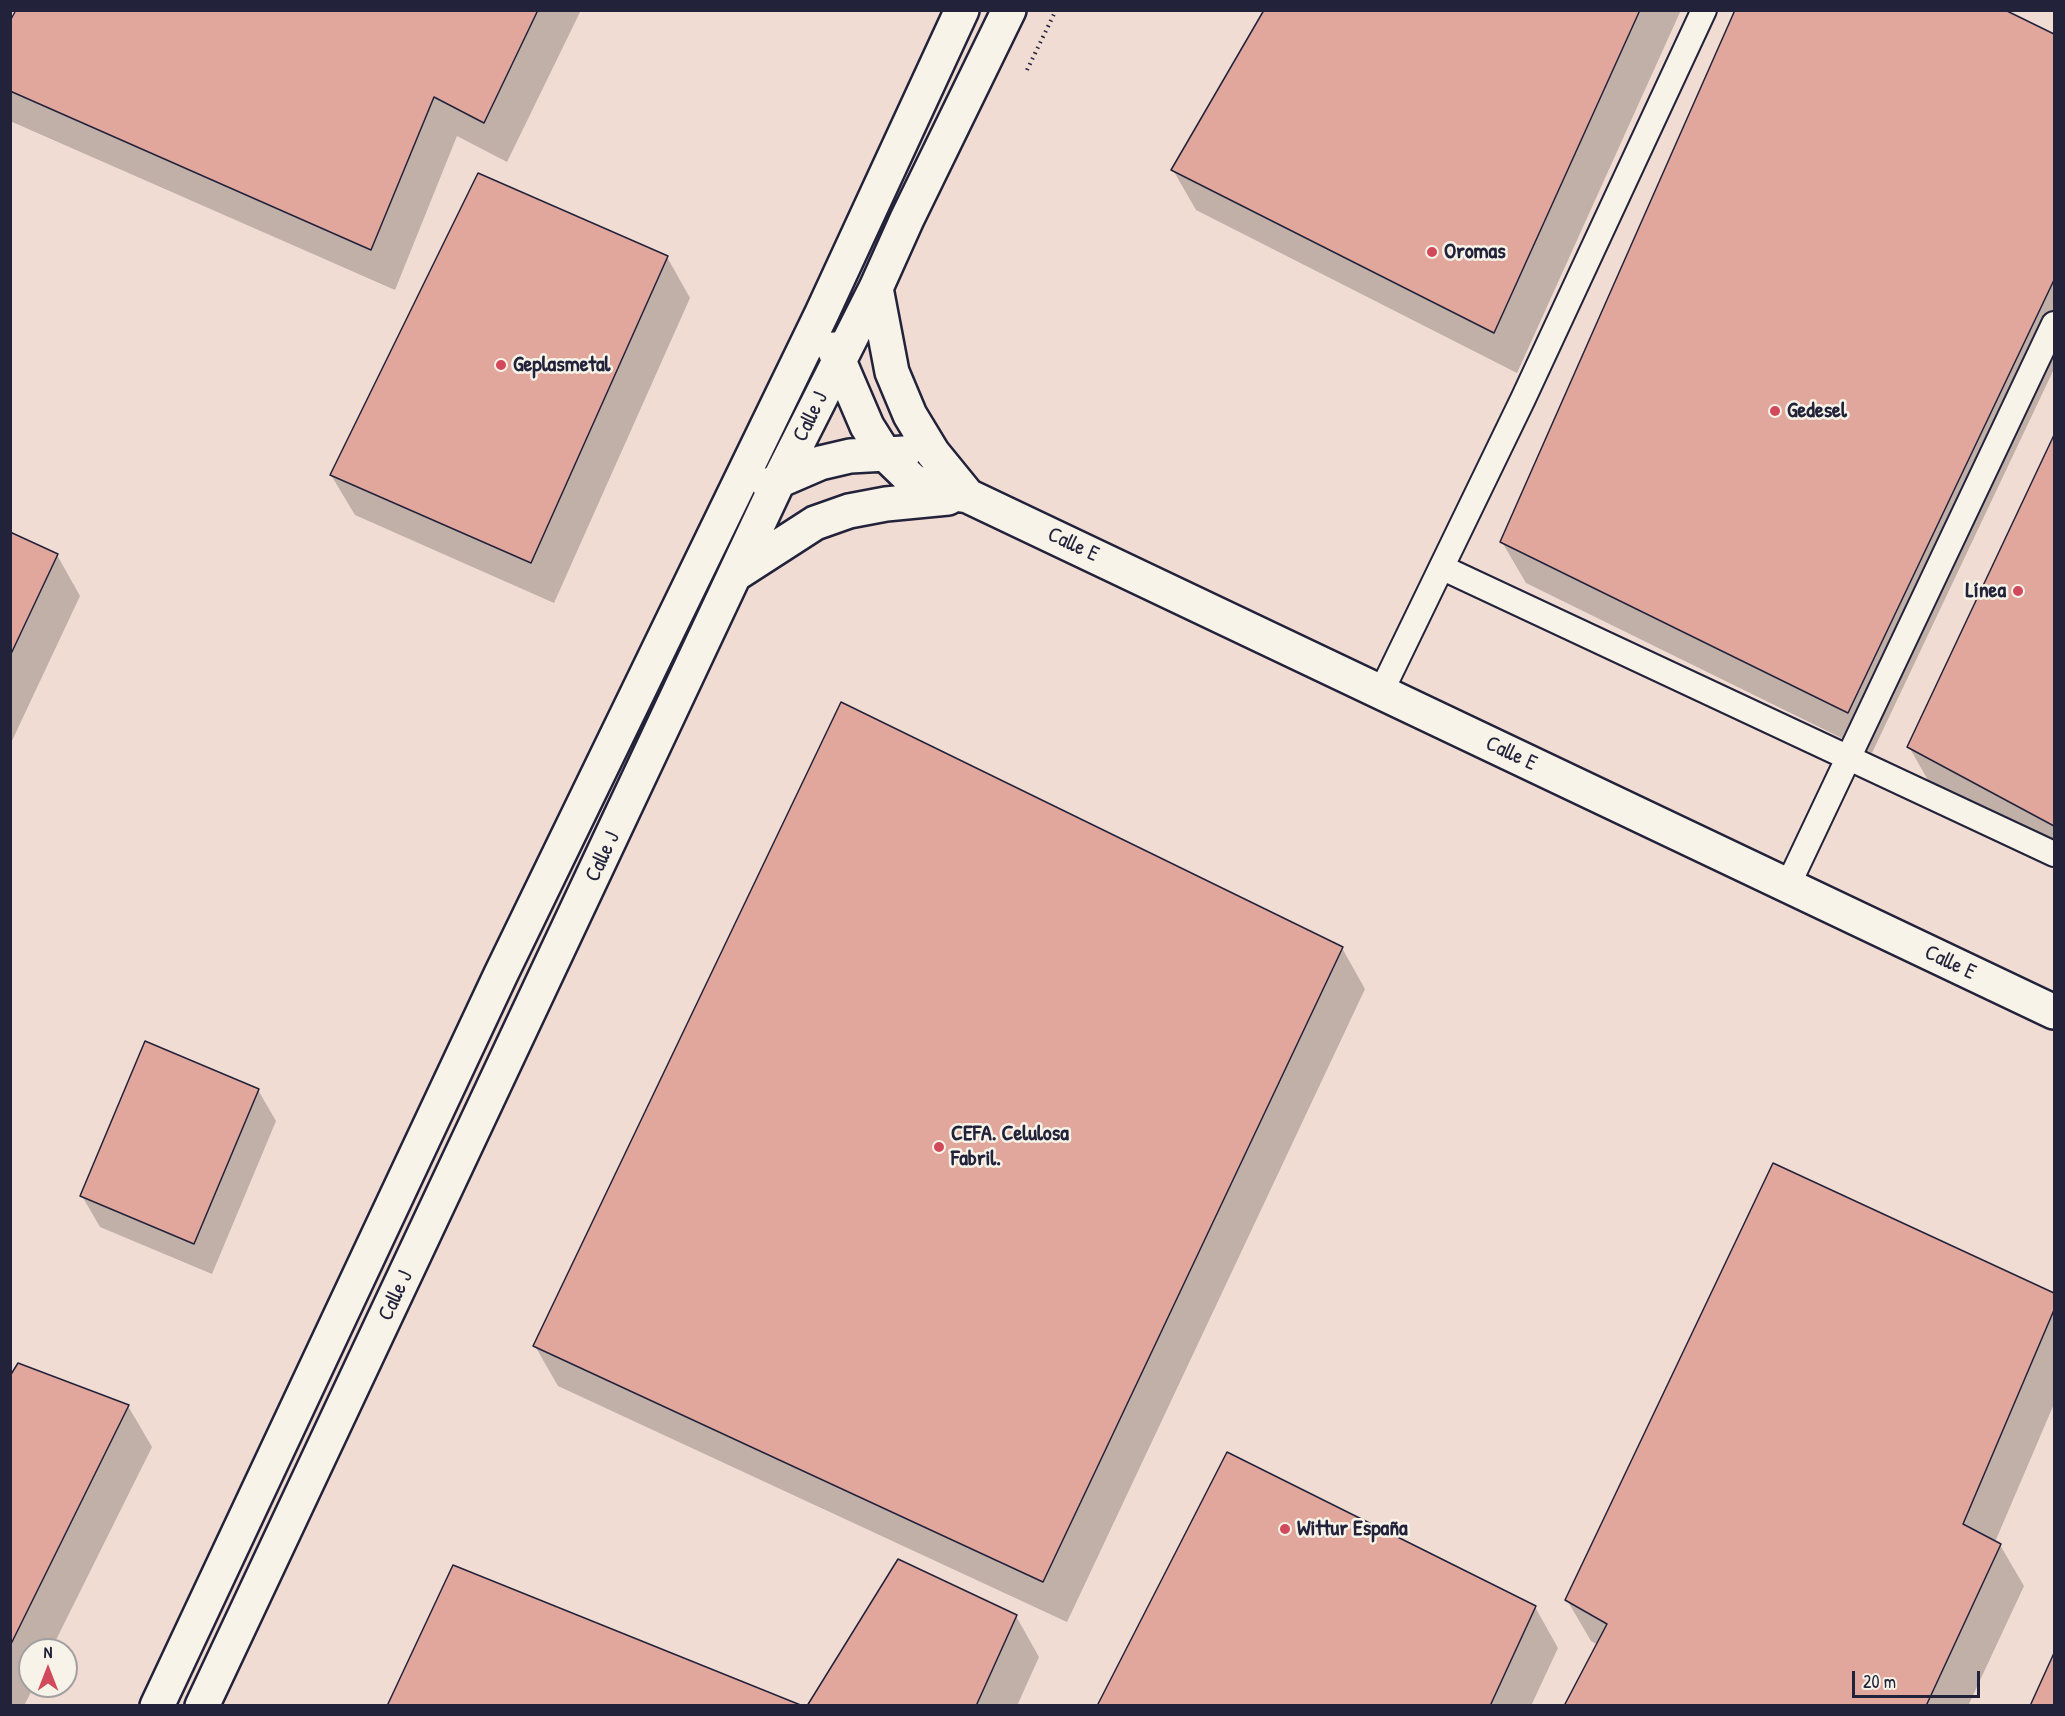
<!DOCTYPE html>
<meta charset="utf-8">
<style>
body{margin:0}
#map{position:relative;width:2065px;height:1716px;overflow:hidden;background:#f7f3e8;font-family:"Patrick Hand",sans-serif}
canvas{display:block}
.frame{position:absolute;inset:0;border:12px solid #22223b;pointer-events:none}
.north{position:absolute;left:18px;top:1638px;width:60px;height:60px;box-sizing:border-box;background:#f7f3e8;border:2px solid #a29fa3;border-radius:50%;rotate:0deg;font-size:16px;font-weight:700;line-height:24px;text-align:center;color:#22223b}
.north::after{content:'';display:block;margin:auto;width:21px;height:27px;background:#d1495b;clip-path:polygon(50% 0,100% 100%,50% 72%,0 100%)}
.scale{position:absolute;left:1852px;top:1671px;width:128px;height:27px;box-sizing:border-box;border:3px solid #22223b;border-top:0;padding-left:8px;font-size:18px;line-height:21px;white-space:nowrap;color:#22223b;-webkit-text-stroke:4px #f7f3e8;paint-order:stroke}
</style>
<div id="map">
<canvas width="2065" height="1716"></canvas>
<div class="frame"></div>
<div class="north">N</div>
<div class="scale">20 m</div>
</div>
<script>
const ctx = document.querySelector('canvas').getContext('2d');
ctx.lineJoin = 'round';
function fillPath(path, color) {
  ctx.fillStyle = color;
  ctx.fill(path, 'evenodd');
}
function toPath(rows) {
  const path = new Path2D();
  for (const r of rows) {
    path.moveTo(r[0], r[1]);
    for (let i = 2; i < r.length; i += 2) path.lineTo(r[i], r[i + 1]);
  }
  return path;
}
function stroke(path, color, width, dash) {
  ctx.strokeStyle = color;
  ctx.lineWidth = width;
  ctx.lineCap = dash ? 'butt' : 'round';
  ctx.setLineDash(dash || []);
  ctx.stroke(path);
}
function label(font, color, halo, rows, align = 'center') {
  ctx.font = font + ' "Patrick Hand",sans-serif';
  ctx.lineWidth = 5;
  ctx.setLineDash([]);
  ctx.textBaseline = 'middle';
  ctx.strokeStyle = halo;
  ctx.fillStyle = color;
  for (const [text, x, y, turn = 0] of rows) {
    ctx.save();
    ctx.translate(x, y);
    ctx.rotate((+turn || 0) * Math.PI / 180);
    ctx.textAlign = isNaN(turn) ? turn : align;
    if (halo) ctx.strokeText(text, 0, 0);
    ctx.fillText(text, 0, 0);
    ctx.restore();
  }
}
fillPath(toPath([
 [11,11,2054,11,2054,1705,11,1706],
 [30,1650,66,1650,66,1686,30,1686]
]), '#f0dcd2');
fillPath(toPath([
 [17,10,581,10,507,162,457,136,395,290,10,121,10,25],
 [1265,10,1681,10,1517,373,1196,210,1173,170],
 [2001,10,2054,35,2054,369,1872,753,1526,583,1502,542],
 [667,257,690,298,554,603,355,515,331,475],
 [2054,438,2054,853,1932,787,1909,747],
 [10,534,57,555,80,596,10,745],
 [1342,948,1365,989,1067,1622,558,1386,535,1346],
 [258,1090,276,1121,212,1274,100,1227,82,1196],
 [1773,1165,2054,1295,2054,1404,1995,1542,2000,1545,2024,1586,1968,1706,1565,1706,1598,1645,1591,1641,1567,1600],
 [10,1379,128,1406,152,1447,51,1650,30,1650,30,1686,34,1686,24,1706,10,1706],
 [1535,1607,1558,1648,1531,1706,1099,1706],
 [1016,1616,1039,1657,1017,1706,809,1706],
 [2054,1657,2054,1706,2031,1706]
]), '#0003');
const building = toPath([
 [16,10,538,10,484,123,434,97,371,250,10,91,10,21,16,10],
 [1264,10,1640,10,1494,333,1171,170,1264,10],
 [1735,10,2005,10,2054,34,2054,280,1848,713,1500,542,1735,10],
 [478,173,668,256,531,563,330,475,478,173],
 [2054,435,2054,826,1907,747,2054,435],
 [10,532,58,554,10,656,10,532],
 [841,702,1343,947,1043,1582,533,1346,841,702],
 [145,1041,259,1089,194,1244,80,1196,145,1041],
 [1773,1163,2054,1293,2054,1310,1963,1524,2001,1544,1926,1706,1564,1706,1607,1624,1565,1600,1773,1163],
 [18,1363,129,1405,10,1646,10,1376,18,1363],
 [1227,1452,1536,1606,1490,1706,1097,1706,1227,1452],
 [898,1559,1017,1615,976,1706,807,1706,898,1559],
 [453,1565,803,1706,387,1706,453,1565],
 [2054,1653,2054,1706,2030,1706,2054,1653]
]);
fillPath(building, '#e1a79d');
stroke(building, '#22223b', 1.5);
const lane = toPath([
 [1443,568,2054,854],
 [1381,692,1523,399,1704,10],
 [1788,885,2054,324]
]);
const street = toPath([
 [876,288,892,372,910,415,933,453,968,496,2054,1012],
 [834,349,867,426,884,453,913,481,941,492,968,496],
 [769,485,820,463,850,456,904,453],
 [736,574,815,523,849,511,886,504,948,498],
 [157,1706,501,974,822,313,962,10],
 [202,1706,779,480,876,288,907,219,1009,10]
]);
stroke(lane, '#22223b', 28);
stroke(street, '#22223b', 38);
stroke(toPath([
 [1027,70,1056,10]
]), '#22223b', 4, [1.5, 4.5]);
stroke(lane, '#f7f3e8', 24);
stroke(street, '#f7f3e8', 33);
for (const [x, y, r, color] of [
 [1432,252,6,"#d1495b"],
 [501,365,6,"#d1495b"],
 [1775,411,6,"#d1495b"],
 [2018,591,6,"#d1495b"],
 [939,1147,6,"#d1495b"],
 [1285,1529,6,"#d1495b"]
]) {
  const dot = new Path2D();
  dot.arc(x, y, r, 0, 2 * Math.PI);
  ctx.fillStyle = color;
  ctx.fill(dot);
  stroke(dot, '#f7f3e8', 2);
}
label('bold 22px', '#22223b', '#f7f3e8', [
 ["Oromas",1444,252],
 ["Geplasmetal",513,365],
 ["Gedesel",1787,411],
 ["Línea",2006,591,"right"],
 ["CEFA. Celulosa",951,1134],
 ["Fabril.",951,1159],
 ["Wittur España",1297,1529]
], 'left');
label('22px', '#22223b', '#f7f3e8', [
 ["Calle J",811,417,-64],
 ["Calle E",1073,545,25],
 ["Calle E",1511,754,25],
 ["Calle J",603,857,-65],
 ["Calle E",1950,963,25],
 ["Calle J",396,1296,-65]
]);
</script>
